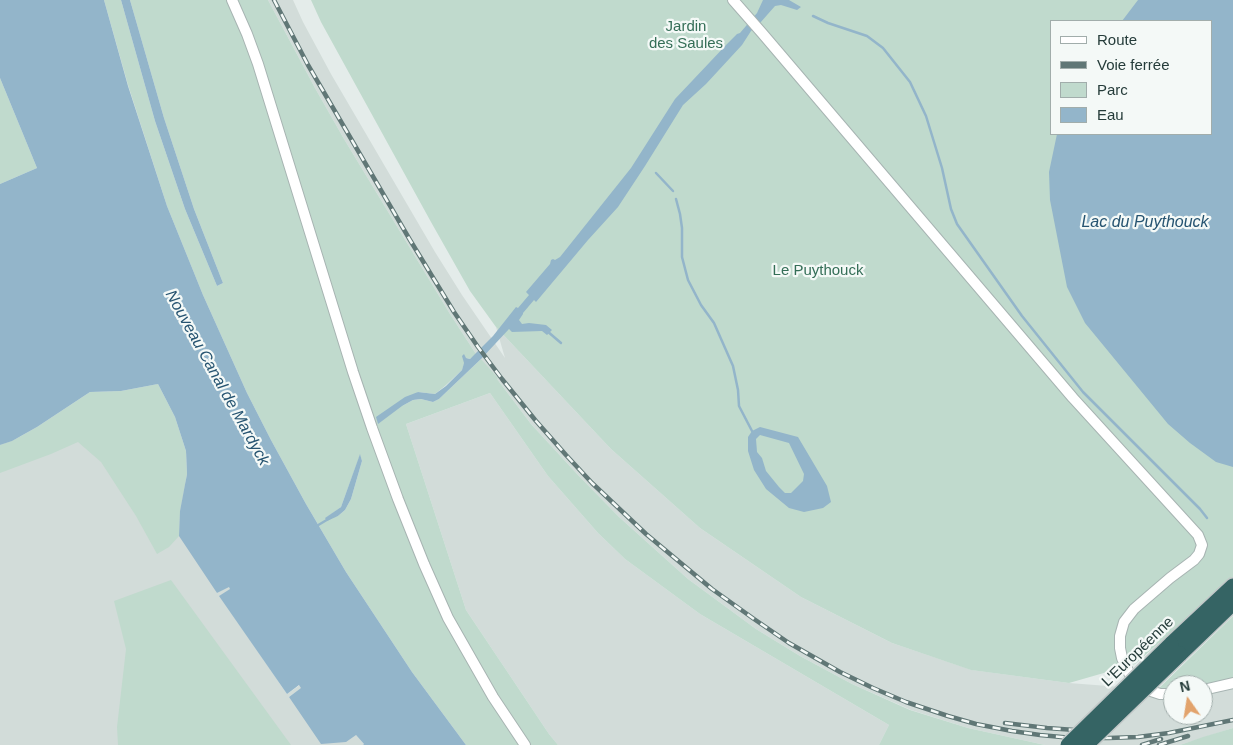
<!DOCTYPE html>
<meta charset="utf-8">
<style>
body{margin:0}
#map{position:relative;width:1233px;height:745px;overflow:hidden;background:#e4ecea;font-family:Helvetica,sans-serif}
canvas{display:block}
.legend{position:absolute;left:1050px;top:20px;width:162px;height:115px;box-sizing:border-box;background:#f4f9f7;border:1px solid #a1adab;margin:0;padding:6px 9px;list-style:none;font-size:15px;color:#253c3a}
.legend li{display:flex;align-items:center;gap:10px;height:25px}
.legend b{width:25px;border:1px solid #a1adab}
.north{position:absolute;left:1163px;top:675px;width:50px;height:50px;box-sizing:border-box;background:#f4f9f7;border:1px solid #a1adab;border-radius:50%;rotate:347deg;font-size:14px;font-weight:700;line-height:20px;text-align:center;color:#253c3a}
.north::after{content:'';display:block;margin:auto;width:18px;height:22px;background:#e2a36c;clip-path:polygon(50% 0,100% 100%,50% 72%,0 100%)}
</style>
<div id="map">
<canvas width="1233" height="745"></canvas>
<ul class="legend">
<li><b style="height:6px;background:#fff"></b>Route</li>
<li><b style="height:6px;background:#607776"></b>Voie ferrée</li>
<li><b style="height:14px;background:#c0dacd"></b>Parc</li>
<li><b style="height:14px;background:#93b5ca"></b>Eau</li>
</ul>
<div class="north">N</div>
</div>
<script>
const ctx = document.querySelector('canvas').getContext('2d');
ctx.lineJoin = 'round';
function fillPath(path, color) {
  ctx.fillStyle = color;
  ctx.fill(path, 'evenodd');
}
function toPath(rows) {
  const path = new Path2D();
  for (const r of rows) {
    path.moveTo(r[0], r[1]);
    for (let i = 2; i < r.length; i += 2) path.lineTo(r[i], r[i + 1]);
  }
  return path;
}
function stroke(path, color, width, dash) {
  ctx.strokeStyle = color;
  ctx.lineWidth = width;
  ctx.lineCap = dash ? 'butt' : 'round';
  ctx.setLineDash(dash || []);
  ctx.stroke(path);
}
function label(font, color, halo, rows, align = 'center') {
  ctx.font = font + ' Helvetica,sans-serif';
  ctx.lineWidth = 4.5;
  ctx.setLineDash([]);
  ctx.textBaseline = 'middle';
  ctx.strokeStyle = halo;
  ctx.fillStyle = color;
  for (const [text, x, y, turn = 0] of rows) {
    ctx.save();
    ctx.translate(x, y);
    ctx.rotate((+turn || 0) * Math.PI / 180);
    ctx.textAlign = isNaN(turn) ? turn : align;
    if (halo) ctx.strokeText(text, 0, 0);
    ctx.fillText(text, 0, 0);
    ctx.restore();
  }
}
fillPath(toPath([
 [268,0,293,0,303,22,331,74,435,252,462,295,505,358,496,327,611,449,700,528,801,597,892,643,972,670,1069,683,1173,691,1173,715,1203,715,1203,693,1233,687,1233,728,1180,745,1045,745,968,728,911,710,852,684,800,656,756,629,688,579,619,517,577,474,531,424,497,379,497,378,476,354,450,314,344,139,315,88],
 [158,384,217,593,229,586,231,589,220,596,287,694,300,685,302,688,289,697,356,735,364,744,363,745,0,745,0,445],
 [490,393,548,476,598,533,625,559,700,614,889,725,879,745,558,745,549,734,466,610,406,424]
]), '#d2dcd9');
fillPath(toPath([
 [104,0,121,0,155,121,185,209,217,286,223,283,194,209,164,118,130,0,268,0,315,88,344,139,450,314,476,354,470,359,466,358,462,370,445,386,435,394,418,392,402,406,413,400,421,399,433,402,439,399,481,359,498,378,497,379,531,424,577,474,619,517,688,579,756,629,800,656,852,684,910,710,968,728,1045,745,879,745,889,725,700,614,625,559,598,533,548,476,490,393,406,424,466,610,549,734,558,745,466,745,412,672,346,572,306,504,271,440,247,393,203,295,167,206,128,85],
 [360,455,362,461,351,499,345,510,338,516,326,518,341,507],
 [311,0,1233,0,1233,578,1135,664,1069,683,971,670,892,643,801,597,700,528,611,449,496,327,470,291,431,222,321,22],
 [1052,21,1212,21,1212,134,1052,134],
 [0,78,37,168,0,184],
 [158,384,175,417,186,451,187,474,180,511,179,536,169,547,157,554,136,516,101,462,78,442,51,454,0,473,0,445,12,441,37,427,90,392,121,391],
 [171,580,291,745,118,745,117,727,126,649,114,601],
 [1233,616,1233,680,1203,685,1173,685,1173,691,1157,690],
 [1233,728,1233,745,1180,745,1203,737]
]), '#c0dacd');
fillPath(toPath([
 [0,0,104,0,128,86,167,206,203,295,247,393,271,440,306,504,346,572,412,672,466,745,363,745,364,744,356,735,346,742,321,744,289,697,301,688,299,685,287,694,219,596,230,589,229,587,217,593,179,536,180,511,187,474,186,451,175,417,158,384,121,391,90,392,37,427,12,441,0,445,0,184,37,168,0,78],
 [121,0,130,0,164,118,194,209,223,283,217,286,185,209,155,121],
 [763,0,789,0,801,7,797,10,781,5,775,6,760,23,751,31,742,45,706,84,683,105,645,166,618,207,588,240,536,302,534,300,523,313,523,314,519,320,522,324,529,323,546,325,552,330,547,335,542,331,512,332,509,329,481,359,439,399,433,402,421,399,413,400,402,406,378,424,376,417,405,397,418,392,435,394,446,386,462,370,464,363,462,356,464,354,466,358,470,359,493,336,516,307,518,308,529,295,526,292,550,264,551,260,553,259,555,260,560,257,631,168,675,99,727,44,737,34,740,33,757,13],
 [1138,0,1233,0,1233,467,1216,462,1190,443,1168,424,1085,323,1067,287,1050,200,1049,172,1057,134,1212,134,1212,21,1122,21],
 [760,427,798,437,827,486,831,502,823,508,804,512,789,508,766,489,754,470,748,451,748,437,752,431],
 [760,435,789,443,804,474,803,481,791,493,785,493,779,487,766,471,762,458,757,452,756,439],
 [360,454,362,461,351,499,345,510,338,516,327,521,325,518,341,507]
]), '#93b5ca');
stroke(toPath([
 [813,16,828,23,867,36,883,48,910,82,926,116,942,168,951,209,957,224,1022,316,1083,392,1200,509,1207,518],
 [656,173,673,191],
 [676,199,680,214,682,228,682,257,688,280,701,305,714,323,733,366,738,390,739,406,752,431],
 [547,331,561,343],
 [315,527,330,518]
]), '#93b5ca', 2.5);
const street = toPath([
 [232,0,247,34,258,64,353,372,372,428,398,499,424,564,448,618,493,697,525,745],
 [733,0,762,33,1073,398,1198,535,1202,545,1199,554,1194,560,1170,578,1134,609,1124,622,1120,636,1120,648,1122,658,1130,675,1141,685,1151,691,1160,694,1173,694],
 [1203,690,1233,683]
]);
const highway = toPath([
 [1171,644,1233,586],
 [1180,654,1233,603]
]);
stroke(street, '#a7b4b2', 12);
stroke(highway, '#c2c8c8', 18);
stroke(street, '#fff', 10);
stroke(highway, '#356464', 15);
const rail = toPath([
 [274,0,308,65,410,240,454,312,478,347,502,379,536,421,566,455,592,483,646,534,712,589,754,619,789,643,840,672,873,688,906,702,948,716,976,724,1012,731,1040,735,1072,738,1109,738,1138,737,1169,733,1233,720],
 [1005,723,1047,728,1089,731],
 [1142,745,1161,739],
 [1159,745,1188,736]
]);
stroke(rail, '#607776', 4.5);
stroke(rail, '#f4f9f7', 2.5, [8]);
const highwayBridge = toPath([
 [1068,745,1171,644],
 [1086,745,1180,654]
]);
stroke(highwayBridge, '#c2c8c8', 18, []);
stroke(highwayBridge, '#356464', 15);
label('15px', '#346e57', '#f4f9f7', [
 ["Jardin",686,27],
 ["des Saules",686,44],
 ["Le Puythouck",818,271]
]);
label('15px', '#253c3a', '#f4f9f7', [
 ["L'Européenne",1138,652,-44]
]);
label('italic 16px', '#265471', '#f4f9f7', [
 ["Lac du Puythouck",1145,223],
 ["Nouveau Canal de Mardyck",217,378,61]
]);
</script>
